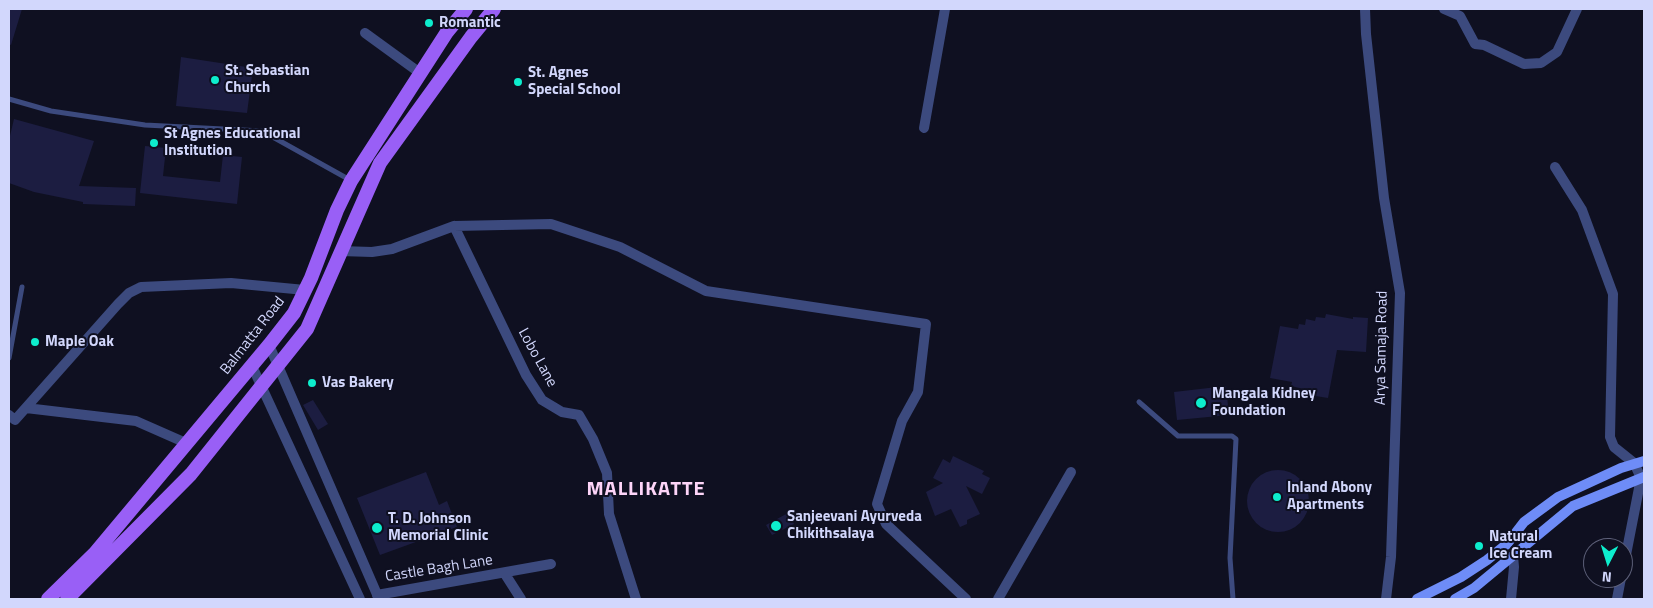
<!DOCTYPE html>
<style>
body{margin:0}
#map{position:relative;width:1653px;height:608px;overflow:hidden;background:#0f1021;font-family:"Titillium Web",sans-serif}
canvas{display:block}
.frame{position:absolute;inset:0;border:10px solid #d2d7fc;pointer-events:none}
.north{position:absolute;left:1583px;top:538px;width:50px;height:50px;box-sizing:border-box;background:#0f1021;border:1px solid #5d6079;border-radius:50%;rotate:185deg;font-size:14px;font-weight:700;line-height:20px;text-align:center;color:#d2d7fc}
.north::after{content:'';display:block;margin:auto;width:18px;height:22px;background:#0dedcd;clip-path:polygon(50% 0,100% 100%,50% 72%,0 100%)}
</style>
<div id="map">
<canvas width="1653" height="608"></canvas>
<div class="frame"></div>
<div class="north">N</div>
</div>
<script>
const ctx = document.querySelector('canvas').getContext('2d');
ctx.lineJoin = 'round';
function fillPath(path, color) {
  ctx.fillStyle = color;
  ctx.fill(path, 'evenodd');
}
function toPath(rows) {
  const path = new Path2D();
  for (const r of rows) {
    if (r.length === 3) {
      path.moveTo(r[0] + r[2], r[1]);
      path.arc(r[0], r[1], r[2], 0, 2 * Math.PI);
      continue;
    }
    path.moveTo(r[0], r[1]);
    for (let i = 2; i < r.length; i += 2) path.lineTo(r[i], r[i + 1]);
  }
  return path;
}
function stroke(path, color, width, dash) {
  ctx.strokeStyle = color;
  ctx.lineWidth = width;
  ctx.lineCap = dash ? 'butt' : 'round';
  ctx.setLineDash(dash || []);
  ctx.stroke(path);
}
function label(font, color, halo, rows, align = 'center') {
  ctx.font = font + ' "Titillium Web",sans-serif';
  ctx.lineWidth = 4;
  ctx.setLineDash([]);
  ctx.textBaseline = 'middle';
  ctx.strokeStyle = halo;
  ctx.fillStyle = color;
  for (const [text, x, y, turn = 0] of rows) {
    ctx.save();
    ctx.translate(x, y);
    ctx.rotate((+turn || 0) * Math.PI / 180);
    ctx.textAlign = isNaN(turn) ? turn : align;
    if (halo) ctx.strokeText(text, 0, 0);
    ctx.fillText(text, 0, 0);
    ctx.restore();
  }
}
fillPath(toPath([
 [9,9,22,9,11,45,9,44],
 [181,57,253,68,247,113,176,106],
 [14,119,94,141,79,186,136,188,135,206,83,204,83,202,34,192,9,183,9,140],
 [145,146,166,148,163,176,220,182,223,155,242,157,237,204,140,193],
 [1326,314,1353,319,1353,317,1368,318,1366,352,1337,350,1328,398,1303,394,1304,389,1291,386,1292,382,1270,378,1280,326,1298,329,1299,324,1305,325,1306,319,1315,321,1316,317,1325,318],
 [1226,386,1229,415,1177,420,1174,392],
 [313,400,328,424,318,430,303,405],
 [953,456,984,471,982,474,990,478,982,494,966,486,980,514,967,520,967,524,960,527,951,509,935,516,926,492,943,483,933,478,943,459,950,463],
 [1278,501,31],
 [426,472,439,505,447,501,457,527,380,555,357,498],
 [788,513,794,524,772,535,766,525]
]), '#1c1d41');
stroke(toPath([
 [9,99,51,111,145,125,262,131,350,180],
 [9,358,22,287],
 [1139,402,1178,436,1232,436,1236,439,1230,558,1233,599]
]), '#3c4a7e', 5);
stroke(toPath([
 [1444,9,1460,16,1475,44,1484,45,1524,64,1541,63,1557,52,1577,9],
 [365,33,420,73],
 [924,128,945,9],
 [1555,167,1582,210,1613,294,1610,437,1614,447,1634,463],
 [454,226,551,224,620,247,706,291,926,324,918,392,902,421,877,504,886,524,966,599],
 [340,251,372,252,392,249,454,226,526,375,542,400,562,412,579,415,593,439,607,473,609,514,636,599],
 [26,408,136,421,186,443],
 [9,415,15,420,118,304,129,293,141,287,231,283,305,290],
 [505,574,521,599],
 [377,595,551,564],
 [998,599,1071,472],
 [1511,599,1514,567,1513,556]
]), '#3c4a7e', 10);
stroke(toPath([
 [1365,9,1366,34,1384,198,1400,293,1391,557,1386,599],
 [269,345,379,599],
 [252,366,360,599],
 [1623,570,1641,478,1634,463],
 [1617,599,1621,578]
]), '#3c4a7e', 10);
stroke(toPath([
 [1417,599,1461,577,1487,560,1507,544,1524,522,1558,497,1621,468,1644,461],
 [1455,599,1474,588,1573,506,1644,477]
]), '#6e8cf7', 10);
stroke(toPath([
 [48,599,95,553,269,345,294,313,311,278,337,210,351,181,447,32,466,9],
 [67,599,191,474,307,329,380,163,471,37,494,9]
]), '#995ff6', 14);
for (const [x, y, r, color] of [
 [429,23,5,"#0dedcd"],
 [215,80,5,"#0dedcd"],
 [518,82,5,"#0dedcd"],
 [154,143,5,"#0dedcd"],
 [35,342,5,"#0dedcd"],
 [312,383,5,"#0dedcd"],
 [1201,403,6,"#0dedcd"],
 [1277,497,5,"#0dedcd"],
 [776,526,6,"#0dedcd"],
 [377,528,6,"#0dedcd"],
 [1479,546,5,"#0dedcd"]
]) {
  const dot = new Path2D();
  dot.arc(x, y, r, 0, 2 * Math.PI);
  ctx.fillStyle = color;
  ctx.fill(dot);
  stroke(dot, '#0f1021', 2);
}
label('bold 15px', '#d2d7fc', '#0f1021', [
 ["Romantic",439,23],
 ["St. Sebastian",225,71],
 ["Church",225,88],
 ["St. Agnes",528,73],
 ["Special School",528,90],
 ["St Agnes Educational",164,134],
 ["Institution",164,151],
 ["Maple Oak",45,342],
 ["Vas Bakery",322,383],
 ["Mangala Kidney",1212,394],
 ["Foundation",1212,411],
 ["Inland Abony",1287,488],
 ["Apartments",1287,505],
 ["Sanjeevani Ayurveda",787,517],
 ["Chikithsalaya",787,534],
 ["T. D. Johnson",388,519],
 ["Memorial Clinic",388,536],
 ["Natural",1489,537],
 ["Ice Cream",1489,554]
], 'left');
label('15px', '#d2d7fc', '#0f1021', [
 ["Balmatta Road",253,336,-52],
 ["Arya Samaja Road",1382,348,-89],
 ["Lobo Lane",537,358,61],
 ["Castle Bagh Lane",439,569,-9]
]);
ctx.letterSpacing = '1px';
label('bold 20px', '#fdd4f8', '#0f1021', [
 ["MALLIKATTE",646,490]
]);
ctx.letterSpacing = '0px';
</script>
